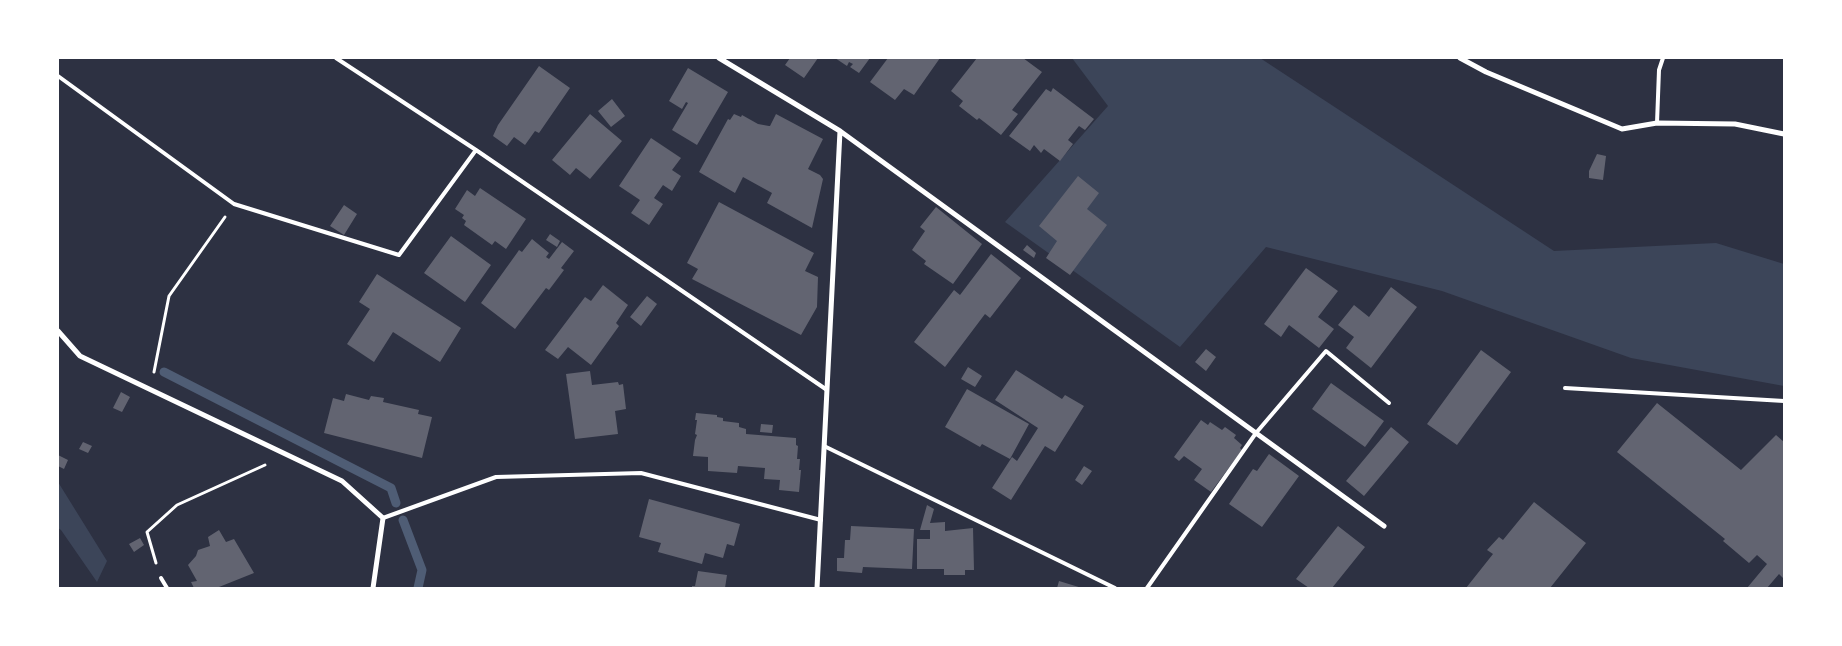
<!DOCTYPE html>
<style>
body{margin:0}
#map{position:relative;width:1842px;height:646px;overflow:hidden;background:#2d3142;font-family:Spectral,serif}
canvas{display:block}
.frame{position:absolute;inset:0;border:59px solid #fff;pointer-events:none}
</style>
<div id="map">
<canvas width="1842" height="646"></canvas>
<div class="frame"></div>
</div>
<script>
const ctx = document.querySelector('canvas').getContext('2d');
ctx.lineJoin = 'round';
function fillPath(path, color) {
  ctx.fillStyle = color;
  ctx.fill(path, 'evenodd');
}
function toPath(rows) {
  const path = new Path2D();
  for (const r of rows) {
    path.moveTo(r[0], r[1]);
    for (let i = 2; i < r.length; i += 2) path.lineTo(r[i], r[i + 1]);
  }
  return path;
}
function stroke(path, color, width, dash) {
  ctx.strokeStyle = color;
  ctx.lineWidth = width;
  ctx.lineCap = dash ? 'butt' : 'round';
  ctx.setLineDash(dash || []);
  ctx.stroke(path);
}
fillPath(toPath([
 [1072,58,1260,58,1554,251,1716,243,1784,264,1784,386,1631,358,1442,291,1266,247,1180,347,1005,222,1108,106],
 [58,482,107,561,97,582,61,530,58,528]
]), '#3c4559');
stroke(toPath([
 [164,372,391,488,396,503],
 [403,520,422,570,418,588]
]), '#4f5d75', 9);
fillPath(toPath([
 [790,58,818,58,804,78,785,65],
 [835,58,870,58,859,73,850,67,853,64,849,62,847,66],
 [888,58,940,58,914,95,904,89,895,100,870,82],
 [977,58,1023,58,1042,72,1012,110,1018,114,1001,135,979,118,977,120,959,106,963,101,951,91],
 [539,66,570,88,539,133,535,131,525,145,514,137,507,146,493,136,498,125],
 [688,68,728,92,697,145,672,130,688,103,686,102,682,109,669,101],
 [1053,88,1094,119,1085,130,1079,126,1068,140,1073,144,1060,161,1044,149,1041,153,1034,145,1030,151,1009,136,1046,89,1051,92],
 [612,99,625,116,611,127,598,111],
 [590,114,622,141,590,179,576,168,570,175,552,160],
 [734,114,741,117,742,115,758,124,769,126,770,126,776,114,823,139,808,169,820,175,823,179,812,228,767,203,772,193,743,177,735,193,699,172,728,119,730,120],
 [651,138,681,158,672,170,681,176,672,191,663,185,654,198,663,204,649,225,631,213,640,200,619,186],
 [1597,154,1606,156,1603,180,1589,178,1589,171],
 [1078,176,1099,193,1087,209,1107,225,1070,275,1046,258,1057,241,1039,226],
 [480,188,526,219,506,249,495,241,492,245,464,225,466,221,462,218,464,215,455,209,467,190,475,196],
 [719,202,814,253,805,271,818,277,817,307,801,335,692,279,698,269,687,263],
 [344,205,357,214,344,235,330,226],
 [936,207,982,244,953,284,924,264,926,261,912,250,925,231,920,227],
 [550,234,560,241,557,247,546,240],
 [451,236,491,265,465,302,424,273],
 [532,239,549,253,546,257,549,259,562,242,574,251,561,268,564,270,549,290,546,288,515,329,481,303,517,253,519,250,522,252],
 [1027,245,1036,253,1034,258,1023,250],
 [991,254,1021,278,990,318,985,314,945,367,914,342,954,290,960,295],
 [1306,268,1338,291,1318,317,1334,329,1319,348,1289,325,1281,337,1264,324],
 [377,274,461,328,440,362,393,332,374,362,347,344,370,309,359,302],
 [603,285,628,305,616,323,619,326,591,365,568,347,558,359,545,350,585,297,591,301],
 [1391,287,1417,307,1371,368,1346,348,1354,337,1338,325,1354,305,1369,317],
 [647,296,657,304,641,326,630,317],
 [1206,349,1216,357,1206,371,1195,362],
 [1481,350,1511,372,1457,445,1427,424],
 [968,367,982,376,975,387,961,379],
 [1016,370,1062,399,1065,395,1084,406,1055,452,1045,446,1011,500,992,488,1012,457,1017,461,1038,428,995,400],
 [590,371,592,385,618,382,619,385,623,384,626,409,615,411,618,434,575,439,566,374],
 [1331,383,1384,421,1365,447,1312,409],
 [967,389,1029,424,1010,459,982,444,980,447,945,427],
 [121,392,130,397,122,412,113,408],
 [346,394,369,400,371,396,384,398,383,402,419,410,418,414,432,417,422,458,324,433,333,398,344,401],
 [1657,403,1741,470,1776,435,1784,442,1784,579,1779,574,1767,588,1747,588,1767,564,1757,555,1749,563,1723,541,1725,539,1617,452],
 [696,413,717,415,717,417,723,418,723,421,739,423,739,427,746,429,746,434,796,438,796,445,798,446,797,459,800,459,799,470,801,470,799,492,779,490,780,480,764,479,765,468,738,466,737,473,708,471,708,457,693,456,695,440,697,435,695,434,697,420,695,420],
 [1201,420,1208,425,1210,422,1222,430,1225,427,1236,435,1234,438,1242,445,1240,448,1242,450,1211,492,1194,480,1202,469,1184,456,1179,461,1174,457],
 [761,424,773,425,772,433,760,432],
 [1391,427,1409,442,1364,496,1346,481],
 [83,442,92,446,88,453,79,449],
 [1269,454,1299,476,1262,527,1229,504,1253,469,1257,471],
 [58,455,68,460,64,469,58,466],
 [1084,466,1092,471,1082,485,1075,480],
 [649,499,740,524,734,546,727,544,723,558,705,553,702,564,658,552,661,543,639,537],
 [1534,502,1586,543,1550,588,1466,588,1493,554,1487,550,1499,537,1503,540],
 [927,505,934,509,930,523,945,522,945,531,973,528,974,570,965,570,965,575,944,575,944,569,917,569,917,539,930,539,930,530,920,530],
 [851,526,914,529,912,569,863,567,862,573,837,571,837,558,844,558,845,540,850,540],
 [1338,526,1365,547,1332,588,1309,588,1296,579],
 [219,530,226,542,234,539,254,573,219,587,219,588,194,588,191,582,197,581,188,565,196,556,198,550,210,546,208,537],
 [140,538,144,545,134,552,129,544],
 [698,571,727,575,725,588,692,588,692,586,695,586],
 [1059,581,1082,588,1057,588]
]), '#626471');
stroke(toPath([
 [154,372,169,296,225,217],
 [156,563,147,532,177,505,265,465]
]), '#fff', 3);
stroke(toPath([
 [336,58,476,150],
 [58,76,234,204,399,255,476,150,827,390],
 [1657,123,1659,70,1663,58],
 [1565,388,1784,401],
 [824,446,1115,588],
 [383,518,496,477,641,473,821,520],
 [161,578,167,588],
 [1147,588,1256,433,1326,351,1389,403]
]), '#fff', 4);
stroke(toPath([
 [719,58,840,131,1384,526],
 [1460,58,1486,72,1622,129,1657,123,1735,124,1784,134],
 [58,331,80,356,342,481,383,518,373,588],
 [817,588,840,131]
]), '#fff', 5);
</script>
